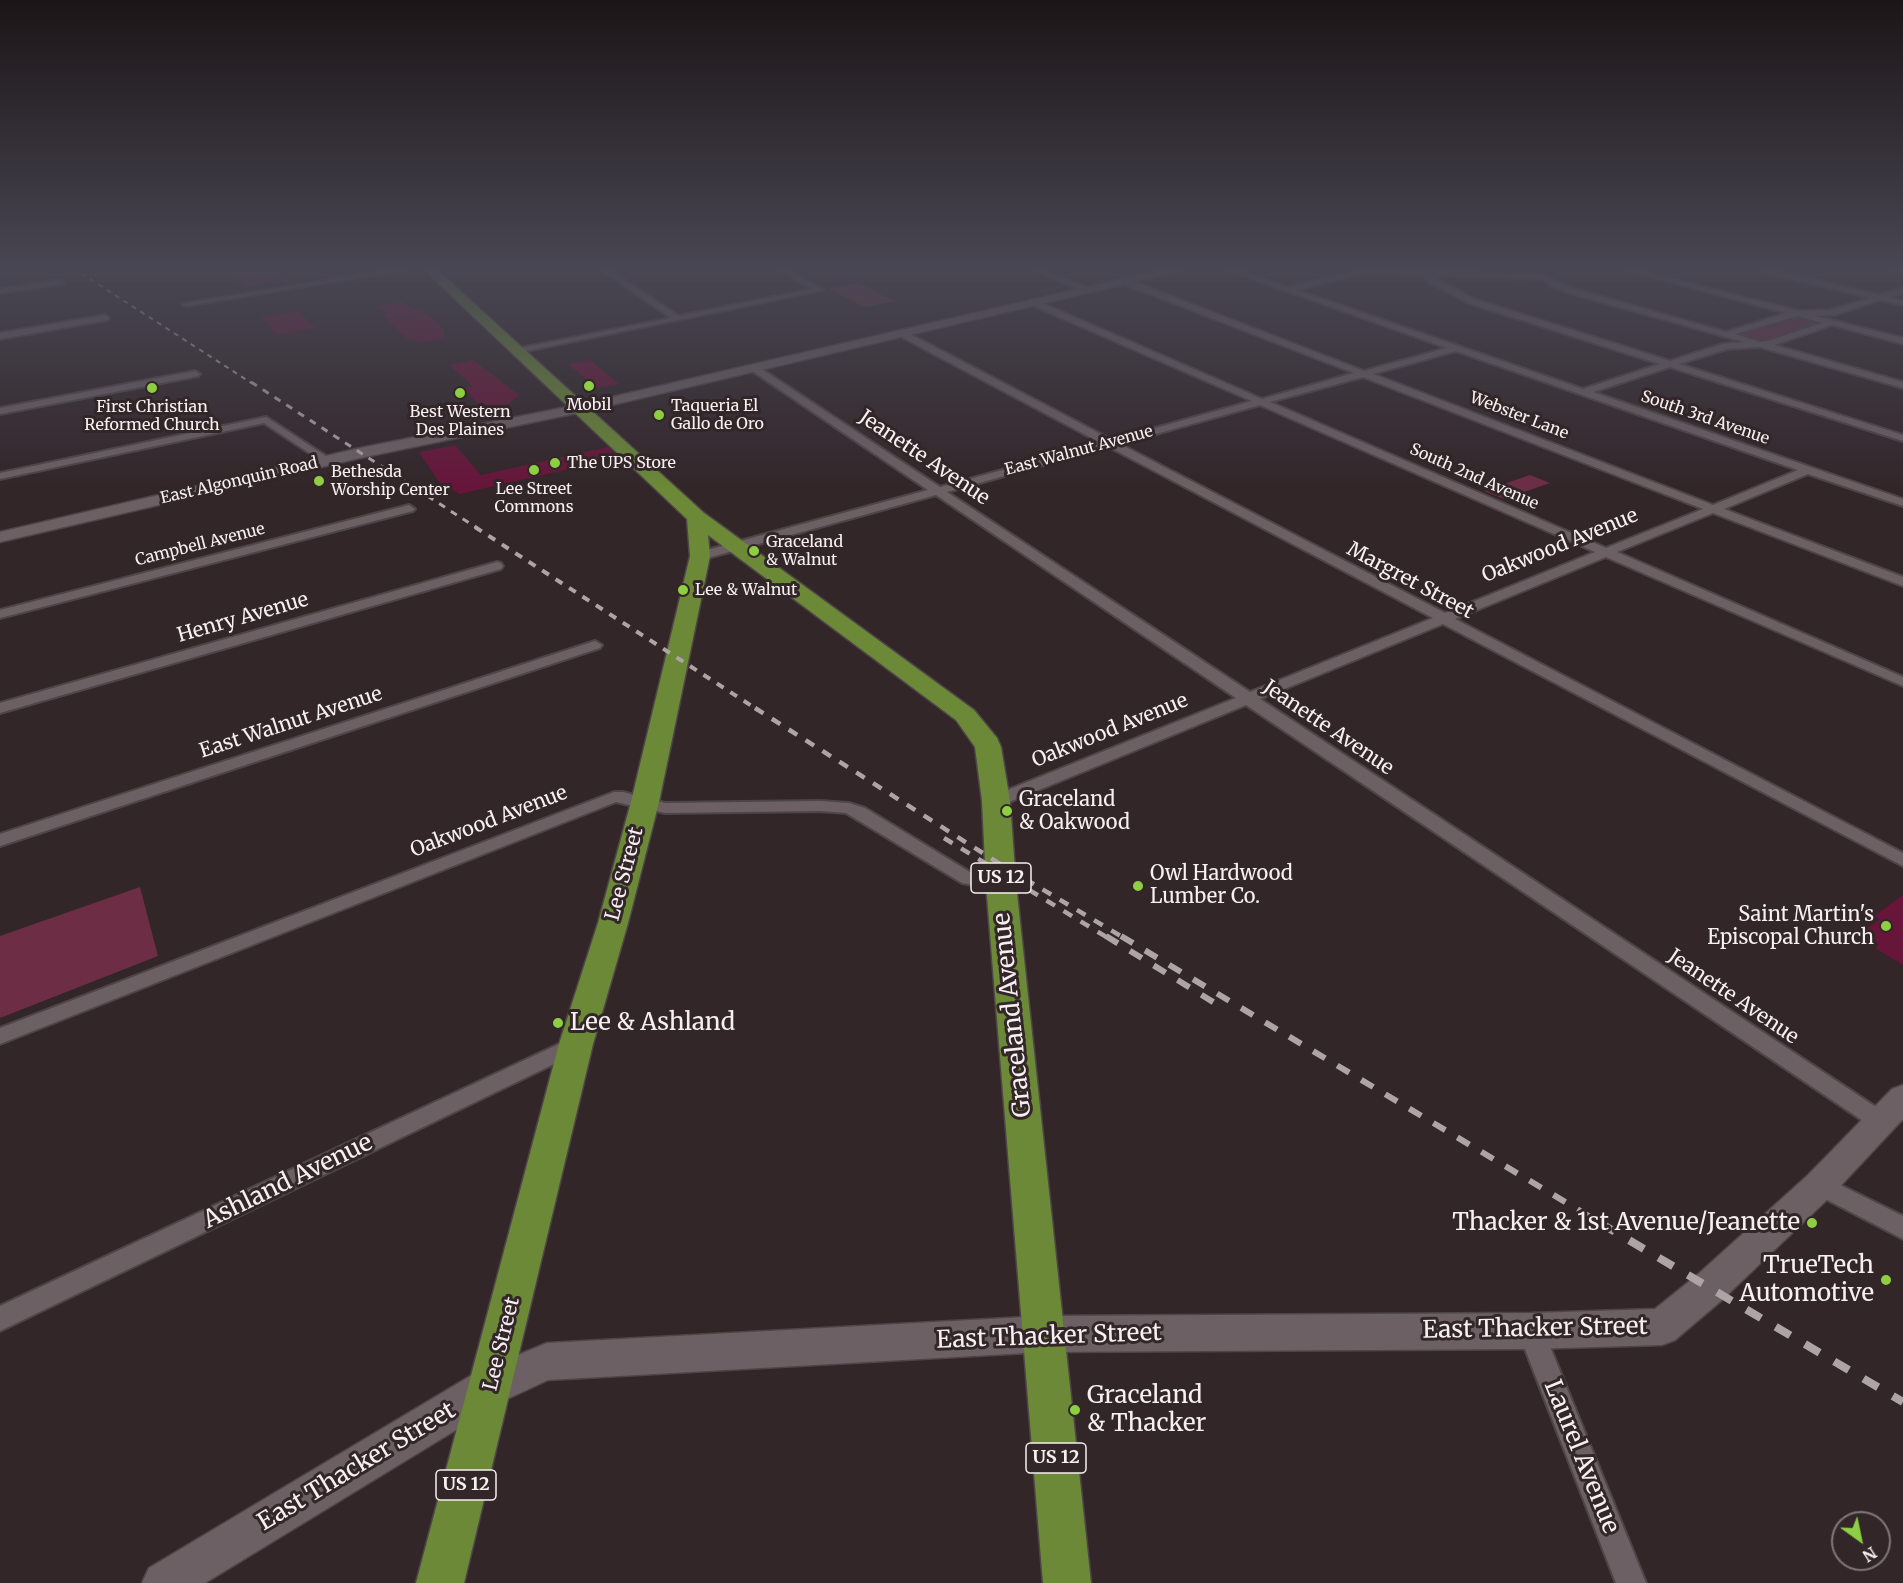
<!DOCTYPE html>
<style>
body{margin:0}
#map{position:relative;width:1903px;height:1583px;overflow:hidden;background:#322629;font-family:Merriweather,serif}
canvas{display:block}
.north{position:absolute;left:1831px;top:1511px;width:60px;height:60px;box-sizing:border-box;background:#322629;border:2px solid #817679;border-radius:50%;rotate:147deg;font-size:16px;font-weight:700;line-height:24px;text-align:center;color:#f7eff1}
.north::after{content:'';display:block;margin:auto;width:21px;height:27px;background:#8ece43;clip-path:polygon(50% 0,100% 100%,50% 72%,0 100%)}
</style>
<div id="map">
<canvas width="1903" height="1583"></canvas>
<div class="north">N</div>
</div>
<script>
const ctx = document.querySelector('canvas').getContext('2d');
ctx.lineJoin = 'round';
function fillPath(path, color) {
  ctx.fillStyle = color;
  ctx.fill(path, 'evenodd');
}
function toPath(rows) {
  const path = new Path2D();
  for (const r of rows) {
    path.moveTo(r[0], r[1]);
    for (let i = 2; i < r.length; i += 2) path.lineTo(r[i], r[i + 1]);
  }
  return path;
}
function stroke(path, color, width, dash) {
  ctx.strokeStyle = color;
  ctx.lineWidth = width;
  ctx.lineCap = dash ? 'butt' : 'round';
  ctx.setLineDash(dash || []);
  ctx.stroke(path);
}
function label(font, color, halo, rows, align = 'center') {
  ctx.font = font + ' Merriweather,serif';
  ctx.lineWidth = 6;
  ctx.setLineDash([]);
  ctx.textBaseline = 'middle';
  ctx.strokeStyle = halo;
  ctx.fillStyle = color;
  for (const [text, x, y, turn = 0] of rows) {
    ctx.save();
    ctx.translate(x, y);
    ctx.rotate((+turn || 0) * Math.PI / 180);
    ctx.textAlign = isNaN(turn) ? turn : align;
    if (halo) ctx.strokeText(text, 0, 0);
    ctx.fillText(text, 0, 0);
    ctx.restore();
  }
}
fillPath(toPath([
 [858,283,895,301,865,307,829,289],
 [1792,317,1814,319,1819,323,1766,341,1751,339,1739,334],
 [1530,475,1550,483,1504,499,1484,491],
 [140,887,158,956,0,1018,0,936]
]), '#6c2d45');
fillPath(toPath([
 [252,268,277,268,287,280,243,287,241,283,235,283,227,271],
 [402,301,413,309,419,308,444,329,444,338,423,342,409,340,381,315,387,314,376,306],
 [298,311,315,328,277,335,261,318],
 [473,360,519,395,508,404,482,407,463,388,473,386,449,365],
 [590,360,619,384,597,388,568,364],
 [455,445,481,475,608,447,614,453,586,465,460,494,439,482,419,452],
 [1903,895,1903,965,1875,948,1879,945,1859,934,1880,919,1874,916]
]), '#671539');
const street = toPath([
 [400,268,415,268,186,306,182,304,400,268],
 [598,268,606,268,679,316,812,289,776,268,784,268,824,290,517,353,517,349,520,348,671,318,598,268],
 [1028,268,1038,268,1090,289,1083,291,1028,268],
 [1222,268,1231,268,1288,287,1359,270,1357,268,1423,270,1424,268,1430,268,1430,270,1545,275,1556,282,1575,289,1726,332,1786,313,1618,268,1629,268,1799,311,1830,310,1871,298,1755,270,1755,268,1766,268,1879,295,1903,288,1903,293,1889,297,1903,301,1903,305,1880,300,1834,315,1816,316,1903,338,1903,344,1832,325,1774,345,1903,382,1903,388,1760,347,1727,349,1679,364,1903,435,1903,441,1670,367,1593,392,1903,499,1903,506,1808,474,1724,509,1903,577,1903,586,1713,513,1617,552,1903,677,1903,686,1606,557,1455,619,1903,853,1903,866,1443,624,1260,699,1888,1115,1891,1121,1888,1127,1880,1130,1872,1127,1246,705,1002,805,990,805,988,801,990,797,1236,698,936,495,704,559,700,560,694,556,696,553,928,490,751,370,751,366,757,366,940,487,1101,443,898,335,898,331,904,331,1112,440,1252,401,1029,304,1029,300,1035,300,1262,399,1354,373,1121,283,1121,279,1127,279,1364,371,1447,348,1222,268],
 [1368,272,1424,275,1429,282,1468,303,1660,364,1583,389,1296,290,1368,272],
 [1432,275,1543,279,1550,286,1569,293,1744,342,1723,344,1670,361,1474,299,1435,278,1432,275],
 [1798,316,1822,323,1768,341,1760,342,1735,334,1798,316],
 [1456,351,1798,470,1713,505,1373,374,1456,351],
 [1363,377,1703,509,1606,548,1270,402,1363,377],
 [1260,405,1595,552,1445,613,1120,444,1260,405],
 [1109,447,1433,618,1250,692,947,492,1109,447],
 [1889,268,1903,268,1903,272,1890,270,1889,268],
 [60,280,64,282,63,284,0,293,0,289,60,280],
 [105,315,109,318,108,320,0,339,0,333,105,315],
 [195,371,200,374,198,376,0,414,0,408,195,371],
 [266,417,332,460,331,462,323,462,264,423,0,479,0,473,266,417],
 [409,505,415,509,413,511,0,618,0,610,409,505],
 [497,562,501,563,503,566,501,569,0,713,0,703,497,562],
 [595,641,602,645,600,648,0,846,0,834,595,641],
 [614,792,623,792,665,803,820,801,849,803,865,808,973,874,1001,878,1007,880,1010,884,1007,888,1001,890,962,883,846,813,820,811,665,813,616,802,0,1044,0,1028,614,792],
 [576,1036,583,1038,586,1044,583,1050,0,1331,0,1306,576,1036],
 [1820,1175,1903,1216,1903,1239,1812,1192,1808,1185,1812,1178,1820,1175],
 [1531,1319,1540,1322,1646,1583,1616,1583,1518,1331,1522,1322,1531,1319]
]);
const secondary = toPath([
 [1169,268,1187,268,1181,271,582,412,360,458,0,542,0,532,360,448,582,404,1169,268],
 [1903,1085,1903,1119,1832,1195,1722,1300,1675,1340,1662,1345,1531,1349,1045,1352,548,1380,505,1400,205,1583,142,1583,149,1568,477,1372,547,1343,1045,1316,1531,1313,1655,1309,1696,1276,1808,1175,1892,1089,1903,1085]
]);
const primary = toPath([
 [422,268,435,268,704,513,974,710,997,738,1001,747,1010,801,1016,884,1091,1583,1043,1583,986,884,982,801,975,747,956,720,708,535,710,556,659,802,628,923,593,1044,464,1583,416,1583,559,1044,598,923,631,802,690,556,687,519,422,268]
]);
stroke(street, '#4e4548', 4);
stroke(secondary, '#4e4548', 3);
stroke(primary, '#4e4548', 3);
fillPath(street, '#6d6064');
fillPath(secondary, '#6d6064');
fillPath(primary, '#6b8936');
stroke(toPath([
 [73,268,253,384]
]), '#aea4a7', 2, [5, 5]);
stroke(toPath([
 [251,382,477,528]
]), '#aea4a7', 3, [7, 7]);
stroke(toPath([
 [475,527,758,710]
]), '#aea4a7', 4, [8, 8]);
stroke(toPath([
 [755,708,1000,864,1124,938],
 [944,838,1108,938]
]), '#aea4a7', 4.5, [10, 10]);
stroke(toPath([
 [1106,936,1218,1005],
 [1121,936,1602,1224]
]), '#aea4a7', 6, [14, 14]);
stroke(toPath([
 [1600,1223,1903,1402]
]), '#aea4a7', 8, [17, 17]);
const sky = ctx.createLinearGradient(0, 0, 0, 489);
sky.addColorStop(0, '#1c1517');
sky.addColorStop(0.55, '#494754');
sky.addColorStop(1, '#49475400');
ctx.fillStyle = sky;
ctx.fillRect(0, 0, 1903, 489);
for (const [x, y, r, color] of [
 [589,386,6,"#8ece43"],
 [152,388,6,"#8ece43"],
 [460,393,6,"#8ece43"],
 [659,415,6,"#8ece43"],
 [555,463,6,"#8ece43"],
 [534,470,6,"#8ece43"],
 [319,481,6,"#8ece43"],
 [754,551,6,"#8ece43"],
 [683,590,6,"#8ece43"],
 [1007,811,6,"#8ece43"],
 [1138,886,6,"#8ece43"],
 [1886,926,6,"#8ece43"],
 [558,1023,6,"#8ece43"],
 [1812,1223,6,"#8ece43"],
 [1886,1280,6,"#8ece43"],
 [1075,1410,6,"#8ece43"]
]) {
  const dot = new Path2D();
  dot.arc(x, y, r, 0, 2 * Math.PI);
  ctx.fillStyle = color;
  ctx.fill(dot);
  stroke(dot, '#322629', 2);
}
label('16px', '#f7eff1', '#322629', [
 ["Mobil",589,405,"center"],
 ["Taqueria El",671,406],
 ["Gallo de Oro",671,424],
 ["First Christian",152,407,"center"],
 ["Reformed Church",152,425,"center"],
 ["Best Western",460,412,"center"],
 ["Des Plaines",460,430,"center"],
 ["The UPS Store",567,463],
 ["Bethesda",331,472],
 ["Worship Center",331,490],
 ["Lee Street",534,489,"center"],
 ["Commons",534,507,"center"],
 ["Graceland",766,542],
 ["& Walnut",766,560],
 ["Lee & Walnut",695,590]
], 'left');
label('16px', '#f7eff1', '#322629', [
 ["Webster Lane",1519,416,21],
 ["South 3rd Avenue",1705,418,19],
 ["East Walnut Avenue",1079,451,-15],
 ["South 2nd Avenue",1474,477,24],
 ["East Algonquin Road",239,481,-13],
 ["Campbell Avenue",200,545,-14]
]);
for (const [x, y, w] of [
 [1001,878,60],
 [1056,1458,60],
 [466,1485,60]
]) {
  const box = new Path2D();
  box.roundRect(x - w / 2, y - 15, w, 30, 4.5);
  ctx.fillStyle = '#322629';
  ctx.fill(box);
  stroke(box, '#f7eff1', 1.5);
}
label('bold 18px', '#f7eff1', null, [
 ["US 12",1001,878],
 ["US 12",1056,1458],
 ["US 12",466,1485]
]);
label('20px', '#f7eff1', '#322629', [
 ["Jeanette Avenue",924,458,34],
 ["Oakwood Avenue",1560,546,-22],
 ["Margret Street",1410,581,28],
 ["Henry Avenue",243,618,-16],
 ["East Walnut Avenue",291,723,-18],
 ["Jeanette Avenue",1328,728,34],
 ["Oakwood Avenue",1110,731,-22],
 ["Oakwood Avenue",489,822,-21],
 ["Lee Street",625,874,-75],
 ["Jeanette Avenue",1733,997,34],
 ["Lee Street",502,1344,-76]
]);
label('20px', '#f7eff1', '#322629', [
 ["Graceland",1019,800],
 ["& Oakwood",1019,823],
 ["Owl Hardwood",1150,874],
 ["Lumber Co.",1150,897],
 ["Saint Martin's",1874,915,"right"],
 ["Episcopal Church",1874,938,"right"]
], 'left');
label('24px', '#f7eff1', '#322629', [
 ["Graceland Avenue",1013,1015,-96],
 ["Ashland Avenue",288,1182,-26],
 ["East Thacker Street",1535,1329,-1],
 ["East Thacker Street",1049,1337,-2],
 ["Laurel Avenue",1581,1457,68],
 ["East Thacker Street",357,1467,-31]
]);
label('24px', '#f7eff1', '#322629', [
 ["Lee & Ashland",570,1023],
 ["Thacker & 1st Avenue/Jeanette",1800,1223,"right"],
 ["TrueTech",1874,1266,"right"],
 ["Automotive",1874,1294,"right"],
 ["Graceland",1087,1396],
 ["& Thacker",1087,1424]
], 'left');
</script>
